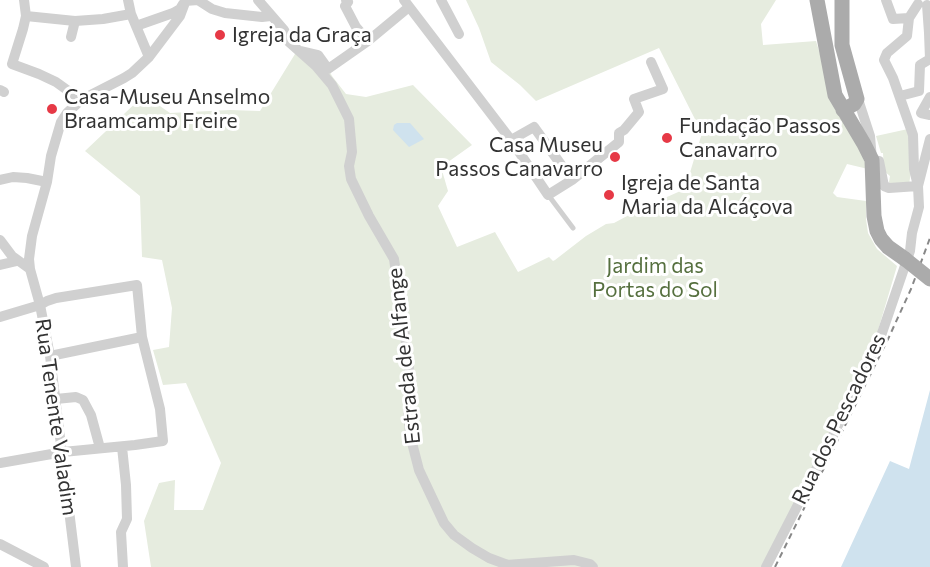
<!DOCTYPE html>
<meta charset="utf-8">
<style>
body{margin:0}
canvas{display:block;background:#fff}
</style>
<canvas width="930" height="567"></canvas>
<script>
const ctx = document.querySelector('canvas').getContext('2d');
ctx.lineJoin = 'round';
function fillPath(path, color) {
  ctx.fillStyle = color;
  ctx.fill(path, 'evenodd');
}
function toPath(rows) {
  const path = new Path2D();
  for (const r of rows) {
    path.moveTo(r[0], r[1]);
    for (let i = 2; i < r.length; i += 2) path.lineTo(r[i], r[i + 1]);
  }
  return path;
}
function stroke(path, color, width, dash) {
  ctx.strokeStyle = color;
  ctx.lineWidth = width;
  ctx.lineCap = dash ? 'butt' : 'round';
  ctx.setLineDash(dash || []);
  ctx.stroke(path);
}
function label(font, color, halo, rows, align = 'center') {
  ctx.font = font + ' Commissioner,sans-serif';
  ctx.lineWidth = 6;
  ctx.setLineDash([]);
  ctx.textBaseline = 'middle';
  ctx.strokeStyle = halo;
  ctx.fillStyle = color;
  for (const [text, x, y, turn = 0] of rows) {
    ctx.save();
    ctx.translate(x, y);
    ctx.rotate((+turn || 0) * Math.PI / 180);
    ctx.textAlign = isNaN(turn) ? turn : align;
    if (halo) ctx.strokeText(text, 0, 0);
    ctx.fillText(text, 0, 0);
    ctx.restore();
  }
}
fillPath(toPath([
 [466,0,776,0,761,24,763,45,816,41,826,74,868,169,847,164,833,193,837,197,866,201,866,219,868,233,877,249,897,266,871,354,763,567,151,567,144,521,159,483,175,480,174,510,203,510,221,463,186,383,163,385,153,350,169,347,172,308,162,260,142,257,140,196,85,151,144,95,170,113,230,110,260,111,295,54,319,51,332,76,346,94,366,97,413,85,472,145,441,167,448,191,438,206,457,247,495,232,518,272,549,257,553,261,555,260,586,236,606,224,614,223,642,208,685,189,702,133,659,48,536,101,520,85,491,62,479,28],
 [908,129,912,164,909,185,890,184,889,182,890,176,884,171,883,153,881,153,876,136]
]), '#e6ecdf');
fillPath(toPath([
 [397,123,410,123,424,139,409,147,393,130,394,125],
 [930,390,930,567,841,567,890,461,909,469]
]), '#cfe2ee');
stroke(toPath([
 [549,196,573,228]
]), '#d0d0d0', 5);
stroke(toPath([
 [24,0,26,16,23,29,12,64,39,74,56,82,81,100],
 [128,0,131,14,149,57],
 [258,0,284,30,289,42,316,66,332,85,349,119,352,152,349,166,351,179,369,216,394,259,409,364,408,408,410,435,419,470,444,523,454,535,472,548,489,558,513,567],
 [346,0,348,2,345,6,356,27,368,41],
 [404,0,511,140,548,195,572,180,619,142,619,133,624,130,639,112,634,99,663,89,651,62],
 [441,0,459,34],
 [886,0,893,19,909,18],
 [185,1,198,0,212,9,225,13,262,17,271,16],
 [927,5,929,33,930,59],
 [26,16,75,21,103,19,131,14],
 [136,26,173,13,180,9,183,4],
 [71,37,75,21],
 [301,51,318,55,328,69,368,41,409,7],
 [0,90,4,92],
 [857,96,870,136,872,160,879,161,884,186,889,188,918,186,930,139],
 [900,96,919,91,920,65,930,59],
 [930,97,921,113,930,115],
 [511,140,534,127,572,180],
 [0,180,13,177,27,178,47,182],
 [0,240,12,256,30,269],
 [0,265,17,261],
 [0,317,40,305,47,301,56,298,137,285,142,337,160,409,163,441,135,445,63,452,0,463],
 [50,356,142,337],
 [56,399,76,397,83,400,91,415,100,448],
 [122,447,126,485,127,519,121,532,123,567],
 [0,544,44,567],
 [506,565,574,560,590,564,593,567],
 [76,567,50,356,40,305,30,269,29,259,32,236,47,182,51,156,61,122,67,113,81,100,124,78,132,73,149,57,180,16,186,0],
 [766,567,825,452,870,359,882,333,910,251,912,233,919,207,918,186,914,169,913,135,893,78,884,60,887,53,907,36,909,18,918,4]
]), '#d0d0d0', 10);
stroke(toPath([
 [817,0,835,95,864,144,872,160,874,216,877,231,881,239,888,247,905,259],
 [842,0,842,45,857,99,854,104,843,110]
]), '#ababab', 15);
stroke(toPath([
 [775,567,889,337,911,289,930,238]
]), '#888', 2, [6, 4.5]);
stroke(toPath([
 [905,259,930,279]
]), '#ababab', 15);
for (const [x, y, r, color] of [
 [220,35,6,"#e63946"],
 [52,109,6,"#e63946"],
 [667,138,6,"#e63946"],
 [615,157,6,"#e63946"],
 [609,195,6,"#e63946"]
]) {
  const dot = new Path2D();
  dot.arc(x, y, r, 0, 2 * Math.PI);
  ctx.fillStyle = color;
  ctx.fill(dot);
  stroke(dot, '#fff', 2);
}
label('21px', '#333', '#fff', [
 ["Igreja da Graça",232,35],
 ["Casa-Museu Anselmo",64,97],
 ["Braamcamp Freire",64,121],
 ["Fundação Passos",679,126],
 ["Canavarro",679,150],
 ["Casa Museu",603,145,"right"],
 ["Passos Canavarro",603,169,"right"],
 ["Igreja de Santa",621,183],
 ["Maria da Alcáçova",621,207]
], 'left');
label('21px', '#56703f', '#fff', [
 ["Jardim das",655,266],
 ["Portas do Sol",655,290]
]);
label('21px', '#333', '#fff', [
 ["Estrada de Alfange",404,356,-96],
 ["Rua Tenente Valadim",56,417,82],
 ["Rua dos Pescadores",839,419,-64]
]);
</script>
